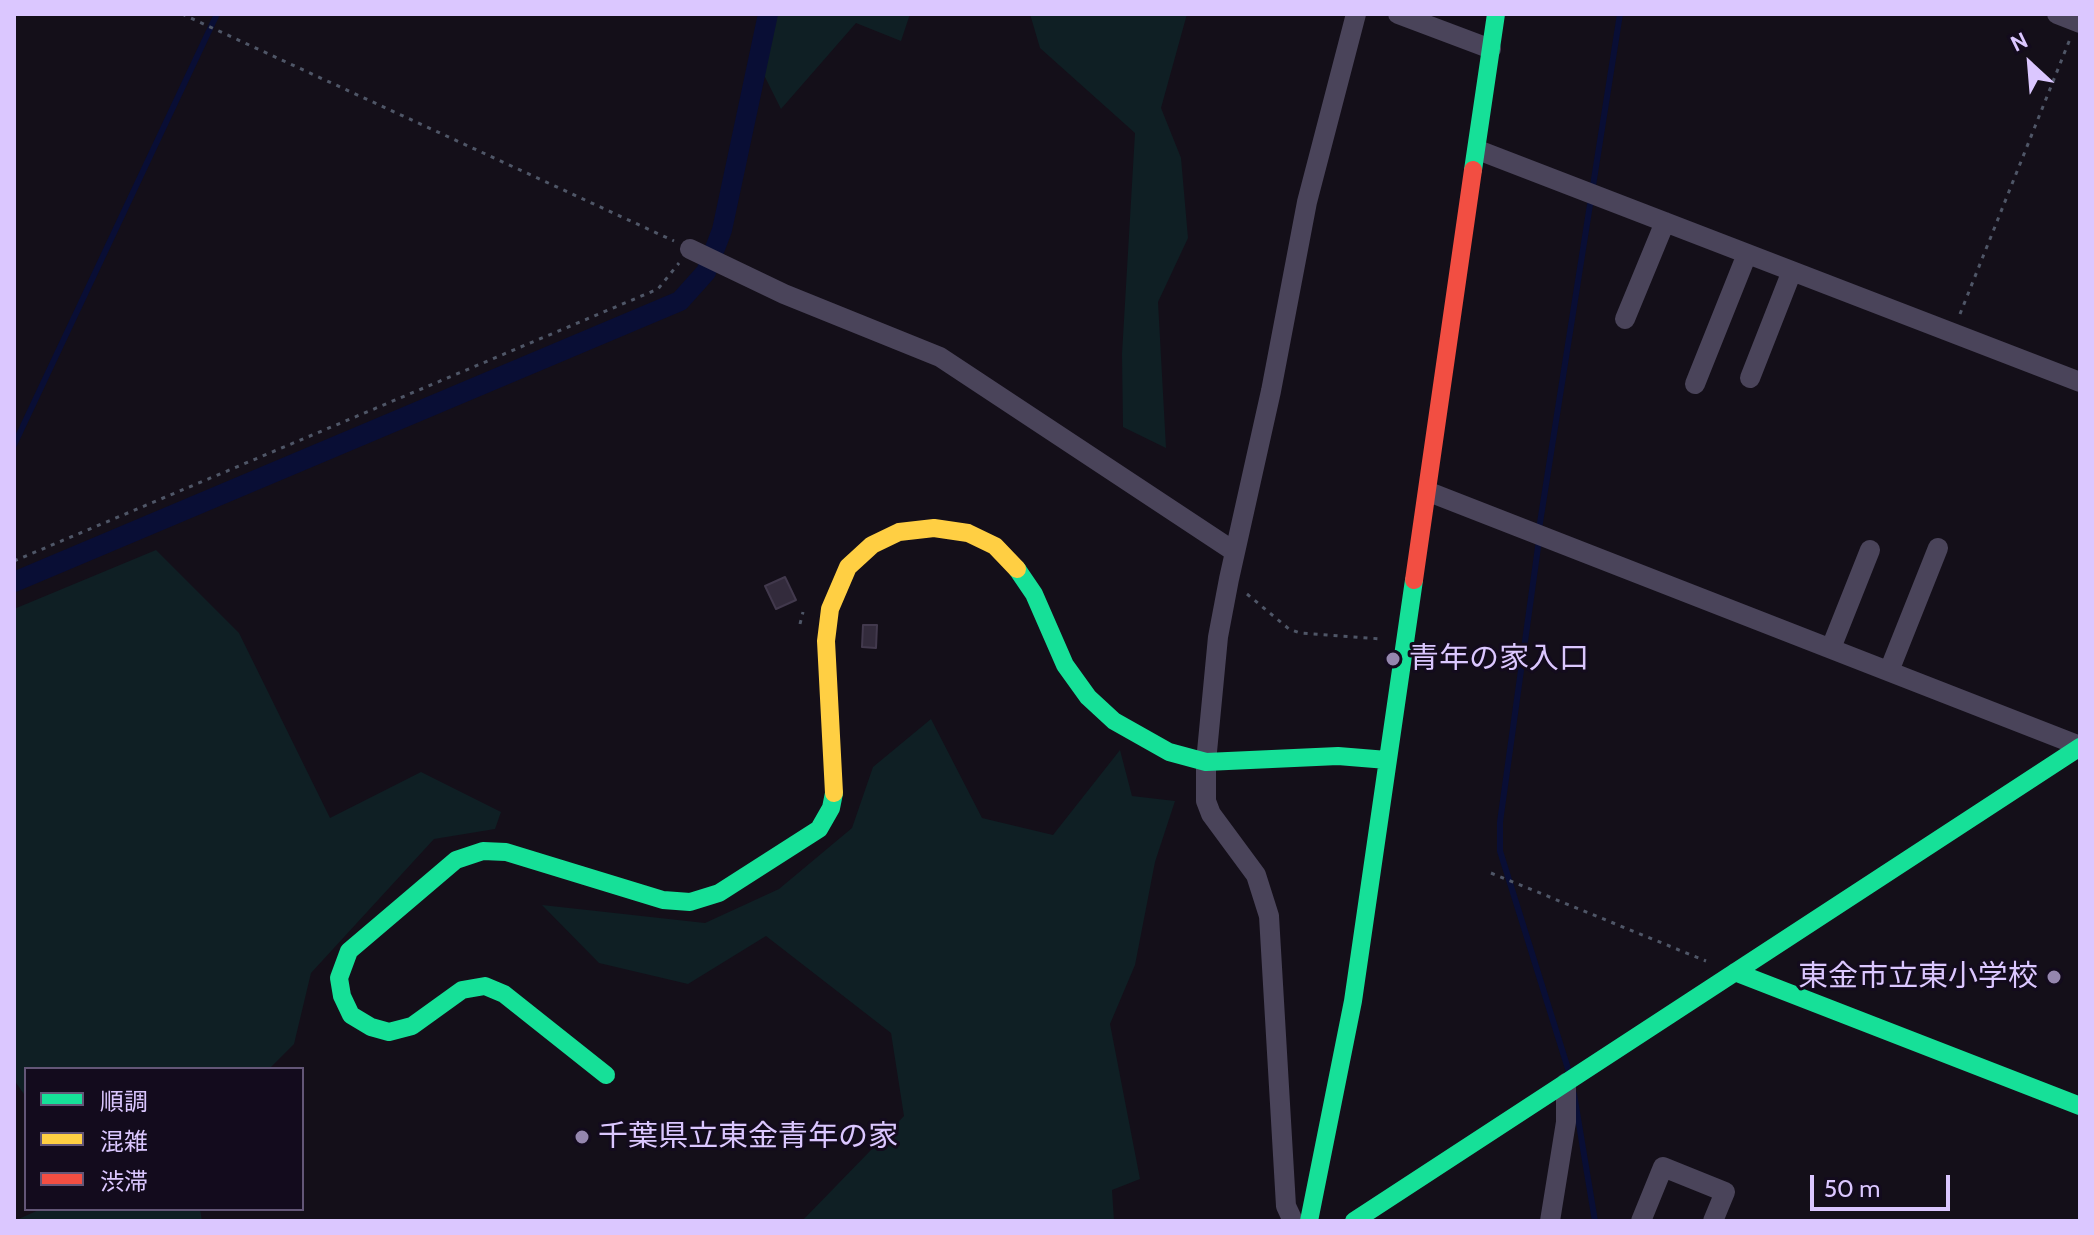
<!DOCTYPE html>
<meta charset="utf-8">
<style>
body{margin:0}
#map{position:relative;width:2094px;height:1235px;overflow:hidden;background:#140f19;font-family:Cabin,"Noto Sans JP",sans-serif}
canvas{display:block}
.frame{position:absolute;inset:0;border:16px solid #dbc7ff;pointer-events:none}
.legend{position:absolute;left:24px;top:1067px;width:280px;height:144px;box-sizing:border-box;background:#130b1d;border:2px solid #635677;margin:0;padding:10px 14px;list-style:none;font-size:24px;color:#dbc7ff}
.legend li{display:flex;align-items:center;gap:16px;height:40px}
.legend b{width:40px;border:2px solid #635677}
.north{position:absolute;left:1990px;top:24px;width:80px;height:80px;-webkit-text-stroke:6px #130b1d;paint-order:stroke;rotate:334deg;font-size:22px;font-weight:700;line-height:32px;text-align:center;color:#dbc7ff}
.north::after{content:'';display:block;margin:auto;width:28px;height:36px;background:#dbc7ff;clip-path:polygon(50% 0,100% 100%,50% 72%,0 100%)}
.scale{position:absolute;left:1810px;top:1175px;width:140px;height:36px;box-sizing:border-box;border:4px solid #dbc7ff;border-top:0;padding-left:10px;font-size:24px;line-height:28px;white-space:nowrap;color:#dbc7ff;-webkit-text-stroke:6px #130b1d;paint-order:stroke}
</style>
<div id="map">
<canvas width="2094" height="1235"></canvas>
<div class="frame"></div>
<ul class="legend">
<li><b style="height:10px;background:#16e098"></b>順調</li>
<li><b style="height:10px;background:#ffcf43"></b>混雑</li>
<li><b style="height:10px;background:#f24e42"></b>渋滞</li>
</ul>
<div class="north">N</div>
<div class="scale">50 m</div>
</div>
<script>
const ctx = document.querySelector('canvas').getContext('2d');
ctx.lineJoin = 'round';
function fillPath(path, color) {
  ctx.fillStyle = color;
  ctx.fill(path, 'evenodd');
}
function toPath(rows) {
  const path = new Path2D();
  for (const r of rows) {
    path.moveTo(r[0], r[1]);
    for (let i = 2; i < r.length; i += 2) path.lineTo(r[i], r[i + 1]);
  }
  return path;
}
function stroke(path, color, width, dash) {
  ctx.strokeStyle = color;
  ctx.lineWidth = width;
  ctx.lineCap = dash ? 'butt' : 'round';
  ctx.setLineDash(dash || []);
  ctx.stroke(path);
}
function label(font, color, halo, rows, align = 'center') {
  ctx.font = font + ' Cabin,"Noto Sans JP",sans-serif';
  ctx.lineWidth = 6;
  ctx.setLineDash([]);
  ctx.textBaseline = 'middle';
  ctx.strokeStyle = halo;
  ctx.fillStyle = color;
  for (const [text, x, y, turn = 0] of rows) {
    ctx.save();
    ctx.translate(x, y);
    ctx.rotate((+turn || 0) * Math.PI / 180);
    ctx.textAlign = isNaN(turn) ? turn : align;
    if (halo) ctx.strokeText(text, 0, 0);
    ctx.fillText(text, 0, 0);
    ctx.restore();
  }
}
fillPath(toPath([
 [772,14,910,14,901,41,856,23,781,109,759,65],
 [1030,14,1187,14,1161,108,1181,158,1188,238,1158,302,1166,448,1123,427,1122,354,1135,133,1040,48],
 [156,550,239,633,330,818,421,772,501,812,495,829,434,839,311,973,294,1044,269,1069,26,1069,26,1097,14,1080,14,609],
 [931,719,982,818,1053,835,1120,750,1132,796,1175,801,1155,862,1135,965,1110,1024,1140,1179,1112,1190,1114,1221,802,1221,904,1116,891,1033,766,936,688,984,599,963,542,905,705,923,779,889,852,828,873,767],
 [41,1209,200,1209,202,1221,14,1221]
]), '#0f1f24');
stroke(toPath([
 [14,445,217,14],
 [1539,529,1620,14],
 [1539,540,1500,822,1500,851,1569,1072],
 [1574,1094,1595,1221]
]), '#090e35', 6);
stroke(toPath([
 [14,582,680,301,706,272,722,230,768,14]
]), '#090e35', 20);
const building = toPath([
 [785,577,796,600,776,609,765,586,785,577],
 [863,625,877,625,876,648,862,647,863,625]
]);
fillPath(building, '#332b3c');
stroke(building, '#42394d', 2);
stroke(toPath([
 [182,14,674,241],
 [1960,314,2070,39],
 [14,561,658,289,679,263],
 [1247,594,1289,629,1300,633,1382,639],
 [800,624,803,612],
 [1491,873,1706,961]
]), '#4f5667', 3, [4, 6]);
stroke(toPath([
 [1398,14,1491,49],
 [2057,14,2080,23],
 [1478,150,2080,382],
 [690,249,784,294,940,357,1235,552],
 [1625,319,1665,222],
 [1750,378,1792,271],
 [1695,384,1747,254],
 [1429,492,2080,746],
 [1831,648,1870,550],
 [1889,671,1938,548],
 [1293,1221,1286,1206,1269,916,1256,875,1211,814,1206,801,1206,762,1218,637,1229,579,1271,391,1307,202,1356,14],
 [1550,1221,1566,1122,1566,1083],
 [1641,1221,1663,1167,1725,1192,1713,1221]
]), '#4a445a', 20);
stroke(toPath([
 [1473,170,1496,14],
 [1017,569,1034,594,1065,665,1088,697,1114,721,1169,752,1206,762,1338,756,1387,760],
 [1735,972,2080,1106],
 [606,1075,504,994,485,986,462,990,412,1026,389,1032,371,1027,351,1015,342,996,339,978,349,951,456,860,483,851,506,852,663,900,690,902,719,893,819,829,831,808,834,793],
 [1309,1221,1353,1001,1414,580],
 [1354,1221,2080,747]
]), '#16e098', 18);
stroke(toPath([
 [834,793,826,641,830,609,848,567,872,545,899,532,934,528,968,533,995,546,1017,569]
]), '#ffcf43', 18);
stroke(toPath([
 [1414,580,1473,170]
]), '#f24e42', 18);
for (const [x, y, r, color] of [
 [1393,659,8,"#9587ae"],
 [2054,977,8,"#9587ae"],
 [582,1137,8,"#9587ae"]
]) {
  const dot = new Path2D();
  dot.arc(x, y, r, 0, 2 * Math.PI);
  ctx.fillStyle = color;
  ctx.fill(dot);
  stroke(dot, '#130b1d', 3);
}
label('30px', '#dbc7ff', '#130b1d', [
 ["青年の家入口",1409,659],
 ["東金市立東小学校",2038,977,"right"],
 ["千葉県立東金青年の家",598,1137]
], 'left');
</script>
